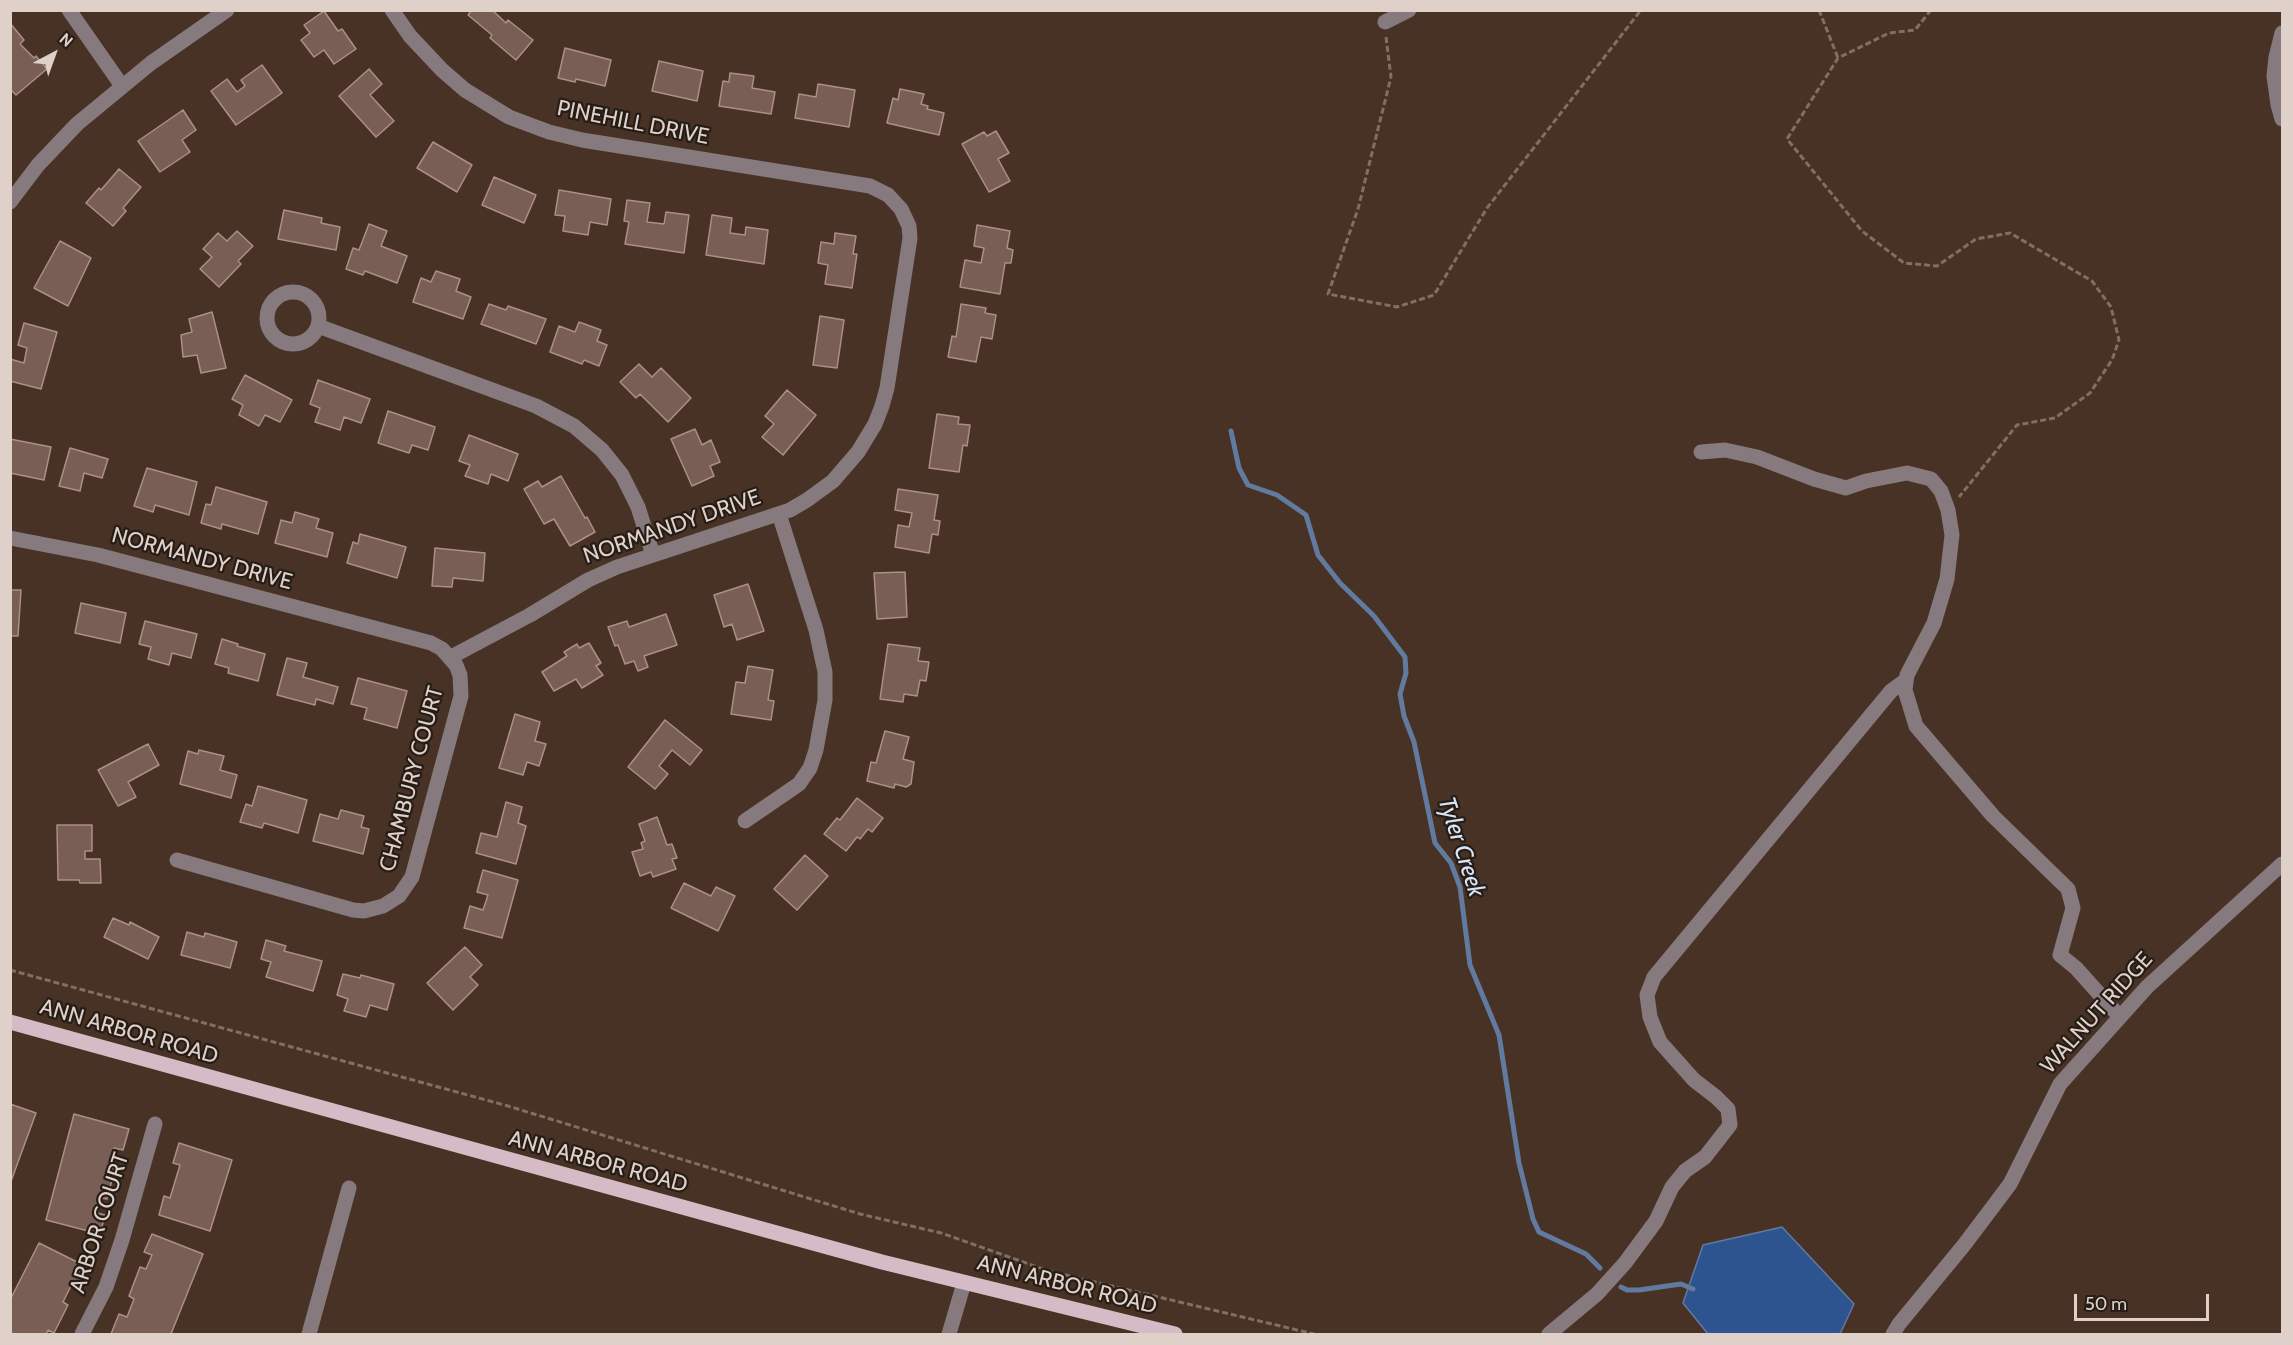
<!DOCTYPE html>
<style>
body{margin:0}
#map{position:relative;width:2293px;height:1345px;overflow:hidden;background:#473225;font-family:Cabin,sans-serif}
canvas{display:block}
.frame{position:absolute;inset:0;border:12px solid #dfd1c9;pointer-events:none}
.north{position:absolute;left:24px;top:24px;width:60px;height:60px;-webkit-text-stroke:4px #261d17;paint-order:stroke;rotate:41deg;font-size:16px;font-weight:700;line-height:24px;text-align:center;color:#dfd1c9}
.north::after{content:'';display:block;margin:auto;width:21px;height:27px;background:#dfd1c9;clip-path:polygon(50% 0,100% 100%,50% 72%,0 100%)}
.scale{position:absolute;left:2074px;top:1294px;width:135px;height:27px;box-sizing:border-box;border:3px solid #dfd1c9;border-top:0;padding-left:8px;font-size:18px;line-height:21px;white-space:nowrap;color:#dfd1c9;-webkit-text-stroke:4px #261d17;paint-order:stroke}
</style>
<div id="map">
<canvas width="2293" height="1345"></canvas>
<div class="frame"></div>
<div class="north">N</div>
<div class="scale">50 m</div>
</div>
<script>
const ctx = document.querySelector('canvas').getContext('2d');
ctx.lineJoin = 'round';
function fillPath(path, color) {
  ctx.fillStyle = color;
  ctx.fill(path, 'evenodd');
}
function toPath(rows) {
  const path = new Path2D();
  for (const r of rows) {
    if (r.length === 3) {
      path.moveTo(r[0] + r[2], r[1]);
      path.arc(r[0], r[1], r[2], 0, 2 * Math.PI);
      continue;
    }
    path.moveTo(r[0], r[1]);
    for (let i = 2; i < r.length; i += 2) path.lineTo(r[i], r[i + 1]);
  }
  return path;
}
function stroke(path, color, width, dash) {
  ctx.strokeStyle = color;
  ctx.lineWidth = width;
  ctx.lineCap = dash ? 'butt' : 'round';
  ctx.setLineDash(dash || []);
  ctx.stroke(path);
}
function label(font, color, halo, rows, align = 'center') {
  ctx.font = font + ' Cabin,sans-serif';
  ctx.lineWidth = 4.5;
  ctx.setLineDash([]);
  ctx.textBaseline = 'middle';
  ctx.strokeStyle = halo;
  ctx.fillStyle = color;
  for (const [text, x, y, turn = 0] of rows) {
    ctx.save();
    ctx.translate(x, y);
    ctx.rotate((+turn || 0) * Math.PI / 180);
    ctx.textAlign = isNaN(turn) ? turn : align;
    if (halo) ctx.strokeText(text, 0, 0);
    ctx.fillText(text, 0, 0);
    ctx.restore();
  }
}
const water = toPath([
 [1782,1227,1854,1304,1840,1334,1708,1334,1683,1303,1703,1245,1782,1227]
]);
fillPath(water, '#2d548e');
stroke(water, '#627aa0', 1.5);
stroke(toPath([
 [1231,431,1239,468,1248,485,1277,495,1306,515,1318,555,1340,583,1374,616,1405,657,1406,673,1400,694,1404,716,1414,742,1435,843,1451,863,1460,887,1470,965,1499,1035,1519,1163,1533,1219,1539,1232,1586,1254,1600,1268],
 [1621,1287,1627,1290,1639,1290,1681,1284,1693,1289]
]), '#627aa0', 5);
const building = toPath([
 [472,10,492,10,506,23,508,20,533,40,516,60,490,38,492,35,468,15,472,10],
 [324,11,338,31,342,29,356,49,334,64,324,50,314,57,301,40,310,33,304,25,324,11],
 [10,23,24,40,20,44,34,58,36,56,47,69,16,95,10,89,10,23],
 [565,48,611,60,605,86,576,79,575,82,558,78,565,48],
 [659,61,703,71,697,101,652,91,659,61],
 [262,65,282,93,236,125,211,91,227,79,237,92,245,86,241,80,262,65],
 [369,69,382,84,370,95,394,121,376,137,339,96,369,69],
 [730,73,754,76,752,88,775,92,771,114,719,106,723,81,729,82,730,73],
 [818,84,855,90,849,127,795,118,799,94,816,97,818,84],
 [900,89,924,94,921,104,928,106,927,109,944,113,939,135,887,123,893,98,898,100,900,89],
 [183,110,196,130,182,140,190,152,160,172,138,141,183,110],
 [996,131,1009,153,998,159,1010,181,989,192,962,144,984,132,987,136,996,131],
 [433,142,472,165,457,192,417,168,433,142],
 [119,169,141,187,123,208,126,211,113,226,86,203,99,188,101,190,119,169],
 [494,177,536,195,524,223,482,205,494,177],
 [559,190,611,199,607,225,590,222,588,235,563,231,565,216,555,215,559,190],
 [627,200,650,203,647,222,664,224,666,212,689,215,684,253,625,244,629,222,624,221,627,200],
 [284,210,322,218,321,223,340,227,336,250,278,239,284,210],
 [712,215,732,218,730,233,745,235,746,227,768,230,764,264,706,255,712,215],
 [369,224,387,231,381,246,407,256,397,283,365,271,363,275,346,269,353,248,359,250,369,224],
 [977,225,1010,231,1007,248,1013,250,1011,263,1005,263,1000,294,960,287,965,260,981,263,984,248,974,246,977,225],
 [237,231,253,246,238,261,241,264,219,287,200,269,212,257,203,249,218,233,227,241,237,231],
 [835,233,856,236,853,254,857,254,852,288,825,284,828,265,818,263,821,242,834,244,835,233],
 [60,241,91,258,68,306,34,288,60,241],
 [436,271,460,279,456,291,471,297,463,319,413,302,421,278,431,282,436,271],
 [489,304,506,310,508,306,546,319,536,344,481,324,489,304],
 [961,304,986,308,985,313,996,315,992,339,981,337,976,362,948,357,952,336,956,337,961,304],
 [212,312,226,368,201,373,197,355,183,357,181,335,192,332,189,319,212,312],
 [820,316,844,320,837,368,813,365,820,316],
 [579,322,601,330,597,341,607,345,599,366,584,360,582,364,550,352,559,326,575,332,579,322],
 [24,323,57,332,41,389,10,381,10,359,24,363,27,348,18,345,24,323],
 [639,364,652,377,661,368,691,398,668,422,640,394,636,398,620,382,639,364],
 [245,375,292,400,280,422,265,415,259,426,239,415,243,405,232,399,245,375],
 [318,380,370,399,361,423,344,417,340,430,315,422,320,408,310,404,318,380],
 [787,390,816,415,783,455,762,437,774,424,765,416,787,390],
 [388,411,435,427,428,450,412,445,409,453,378,443,388,411],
 [937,414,959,417,958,424,970,425,967,446,963,445,959,472,929,468,937,414],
 [695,429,702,445,711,440,720,462,710,466,714,476,692,486,671,439,695,429],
 [469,435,518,454,508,481,491,474,488,484,465,476,470,465,459,461,469,435],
 [10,439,51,447,44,480,10,473,10,439],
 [70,448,108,459,102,478,84,473,80,491,59,486,70,448],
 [147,468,197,482,189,515,155,505,153,512,134,506,147,468],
 [561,476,585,518,587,517,595,532,570,546,554,519,544,524,524,489,538,481,542,487,561,476],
 [216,487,267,502,258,534,222,524,221,529,201,523,206,504,211,505,216,487],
 [898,489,938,495,934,520,940,521,938,535,932,534,929,553,895,547,898,525,909,527,912,513,895,510,898,489],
 [295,512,319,519,316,528,333,533,327,557,275,543,281,520,292,523,295,512],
 [360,534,406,547,397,578,347,563,353,542,358,544,360,534],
 [435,548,485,553,483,581,453,578,452,587,432,586,435,548],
 [905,572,907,617,877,619,874,573,905,572],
 [748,584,764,631,737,640,732,624,724,627,714,595,748,584],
 [10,590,21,590,18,636,10,636,10,590],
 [81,603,126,613,120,643,75,633,81,603],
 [666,614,677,645,644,656,648,667,638,671,634,661,625,664,618,645,615,646,608,627,627,621,629,627,666,614],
 [145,621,197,634,191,658,172,653,169,665,148,659,151,647,139,644,145,621],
 [222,639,238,644,237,646,265,654,258,681,228,673,229,668,215,664,222,639],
 [589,643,601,663,596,666,603,675,582,688,576,679,554,691,542,672,567,656,564,652,577,644,579,648,589,643],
 [888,644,920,648,918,661,929,662,926,681,920,680,917,696,904,694,903,702,880,699,888,644],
 [287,658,307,663,303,677,338,687,333,704,316,699,315,705,277,695,287,658],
 [748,666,773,670,768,700,774,701,771,720,731,714,736,682,745,683,748,666],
 [358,678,407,691,397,728,364,719,367,708,351,704,358,678],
 [515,714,540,722,535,741,546,744,539,766,527,762,523,775,499,768,515,714],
 [665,720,702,750,690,765,672,750,659,766,668,774,655,789,628,767,665,720],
 [885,731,909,737,903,759,914,762,911,784,906,787,895,784,894,788,867,781,871,762,876,763,885,731],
 [148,744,159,765,128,782,136,797,118,806,98,770,148,744],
 [199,750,224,756,220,770,237,775,231,798,180,784,188,751,198,754,199,750],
 [258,786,307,800,298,833,264,823,262,828,240,822,246,804,252,806,258,786],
 [857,798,883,818,872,832,868,829,860,839,857,837,846,851,824,834,837,818,840,820,857,798],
 [506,802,522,807,518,823,526,826,516,864,476,853,481,833,497,837,506,802],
 [341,810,364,816,361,827,369,829,363,854,313,841,320,814,338,819,341,810],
 [657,817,667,845,672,844,677,858,672,859,676,869,653,877,651,872,640,876,632,852,643,849,641,843,645,841,639,824,657,817],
 [57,825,92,825,92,851,85,851,85,859,100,859,101,883,80,883,79,880,58,880,57,825],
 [805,855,828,876,797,910,774,889,805,855],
 [483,870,518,880,502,938,464,928,470,906,483,910,488,895,477,892,483,870],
 [684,883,711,896,716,887,735,896,718,931,671,908,684,883],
 [113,918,129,925,130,922,159,937,148,959,104,937,113,918],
 [187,932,204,937,205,933,237,942,230,968,181,955,187,932],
 [266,940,286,946,284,951,322,961,313,991,266,977,271,962,261,959,266,940],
 [465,947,482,965,470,977,478,985,453,1010,427,983,465,947],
 [343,974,360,978,361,975,394,984,387,1010,370,1005,366,1017,344,1011,348,999,337,995,343,974],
 [10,1104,36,1113,10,1184,10,1104],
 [74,1114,129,1129,123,1150,114,1148,110,1167,115,1169,107,1199,101,1198,97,1213,105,1215,100,1234,46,1220,74,1114],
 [179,1143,232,1160,210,1231,159,1215,164,1196,170,1198,180,1165,173,1163,179,1143],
 [152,1234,203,1254,171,1334,111,1334,119,1314,127,1317,134,1299,129,1296,140,1267,146,1269,152,1255,144,1252,152,1234],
 [39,1243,89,1268,79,1288,72,1284,63,1302,68,1305,54,1333,48,1330,46,1334,10,1334,10,1300,39,1243]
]);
fillPath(building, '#795e56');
stroke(building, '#ac8f86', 1.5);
stroke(toPath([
 [1819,10,1838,58],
 [1931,10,1915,30,1889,33,1838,58,1787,139,1862,231,1904,263,1937,266,1976,239,2010,233,2092,281,2111,307,2119,340,2112,360,2090,393,2055,418,2017,425,1959,497],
 [1386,37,1391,77,1358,209,1328,294,1397,307,1434,295,1487,208,1641,10],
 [10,970,508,1106,860,1214,941,1233,1049,1271,1314,1334]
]), '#826f64', 3, [6, 3]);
stroke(toPath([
 [69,10,122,86],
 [392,10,410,36,442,70,465,90,509,117,549,132,582,140,870,186,888,195,901,209,909,226,910,238,887,388,882,406,875,424,858,452,833,481,807,500,790,510,617,567,588,580,530,615,451,657],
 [1385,22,1409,10],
 [2282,33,2276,57,2274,76,2278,105,2282,119],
 [10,202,38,165,77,124,151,63,227,10],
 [293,318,26],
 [318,326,536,406,574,426,602,450,622,475,638,507,653,555],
 [1701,452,1725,450,1757,457,1814,479,1846,488,1866,481,1907,473,1931,479,1941,491,1948,510,1952,535,1947,579,1934,623,1907,675,1905,690,1916,726,1993,816,2068,889,2073,908,2060,955,2076,968,2120,1017],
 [10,538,98,555,431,643,442,649,456,665,460,675,461,696,412,877,399,896,383,906,364,911,353,910,177,860],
 [745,821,799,784,810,768,816,750,825,700,825,672,816,630,779,514],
 [82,1334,106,1287,122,1240,155,1124],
 [309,1334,349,1188],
 [949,1334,964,1283],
 [1549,1334,1597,1294,1625,1263,1656,1221,1672,1187,1685,1171,1705,1157,1730,1125,1728,1109,1716,1097,1694,1080,1660,1042,1650,1017,1647,995,1654,977,1891,691,1906,680],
 [1893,1334,1899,1324,1964,1245,2010,1184,2060,1084,2147,987,2282,864]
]), '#867a7f', 15);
stroke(toPath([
 [10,1022,882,1262,1175,1334]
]), '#d4bbc5', 15);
label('22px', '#dfd1c9', '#261d17', [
 ["PINEHILL DRIVE",633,123,11],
 ["NORMANDY DRIVE",672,527,-19],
 ["NORMANDY DRIVE",202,559,15],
 ["CHAMBURY COURT",412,779,-75],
 ["WALNUT RIDGE",2097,1013,-48],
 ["ANN ARBOR ROAD",129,1032,16],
 ["ANN ARBOR ROAD",598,1162,15],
 ["ARBOR COURT",100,1223,-72],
 ["ANN ARBOR ROAD",1067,1285,14]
]);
label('italic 24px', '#d9e5f6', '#261d17', [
 ["Tyler Creek",1461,847,72]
]);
</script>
